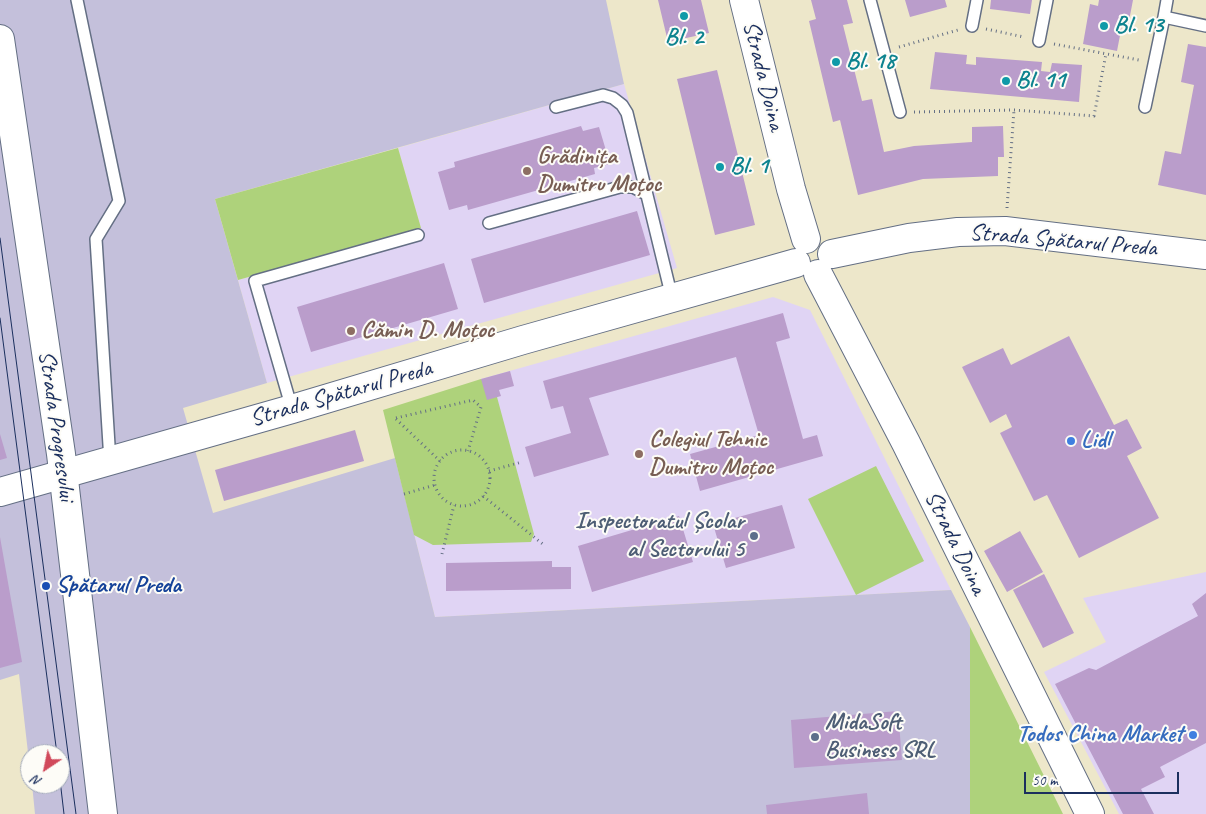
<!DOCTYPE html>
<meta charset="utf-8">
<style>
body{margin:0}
#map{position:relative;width:1206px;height:814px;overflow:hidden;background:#ede7ca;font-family:Caveat,sans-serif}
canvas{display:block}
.north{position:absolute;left:20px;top:744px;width:50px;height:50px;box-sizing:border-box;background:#fdfcf7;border:1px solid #a3aaba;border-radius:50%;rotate:214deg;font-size:14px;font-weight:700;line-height:20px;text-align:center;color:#1b2f5e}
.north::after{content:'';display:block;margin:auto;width:18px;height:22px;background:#d1495b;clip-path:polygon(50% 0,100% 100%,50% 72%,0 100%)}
.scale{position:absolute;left:1024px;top:772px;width:155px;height:22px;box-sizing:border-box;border:2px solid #1b2f5e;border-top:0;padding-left:6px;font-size:15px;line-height:18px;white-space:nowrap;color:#1b2f5e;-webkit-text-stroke:4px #fdfcf7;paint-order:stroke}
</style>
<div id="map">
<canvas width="1206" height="814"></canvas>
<div class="north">N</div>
<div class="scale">50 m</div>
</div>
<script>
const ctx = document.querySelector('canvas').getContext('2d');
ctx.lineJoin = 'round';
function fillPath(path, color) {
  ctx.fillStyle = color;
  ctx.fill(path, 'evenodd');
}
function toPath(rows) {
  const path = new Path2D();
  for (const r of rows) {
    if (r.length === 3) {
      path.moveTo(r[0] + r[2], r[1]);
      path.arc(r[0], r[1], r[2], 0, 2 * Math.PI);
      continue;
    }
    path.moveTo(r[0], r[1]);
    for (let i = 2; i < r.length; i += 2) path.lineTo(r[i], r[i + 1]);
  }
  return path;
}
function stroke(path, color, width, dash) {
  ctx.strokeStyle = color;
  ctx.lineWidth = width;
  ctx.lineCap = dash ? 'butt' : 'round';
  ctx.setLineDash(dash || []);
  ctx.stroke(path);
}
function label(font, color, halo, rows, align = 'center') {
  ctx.font = font + ' Caveat,sans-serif';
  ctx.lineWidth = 4;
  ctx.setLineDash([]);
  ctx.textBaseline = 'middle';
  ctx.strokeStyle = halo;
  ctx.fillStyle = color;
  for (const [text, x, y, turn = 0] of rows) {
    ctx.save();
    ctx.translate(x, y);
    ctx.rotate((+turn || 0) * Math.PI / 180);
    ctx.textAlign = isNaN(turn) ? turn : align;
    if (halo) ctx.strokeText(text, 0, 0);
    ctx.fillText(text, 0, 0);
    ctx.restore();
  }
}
fillPath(toPath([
 [624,84,677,268,267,383,238,280,421,228,398,148],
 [773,297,810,310,951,590,435,617,395,458,481,379],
 [1206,572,1206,814,1119,814,1044,672,1106,642,1083,598]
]), '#e0d4f4');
fillPath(toPath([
 [0,0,606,0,624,84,215,199,267,383,183,408,213,513,395,458,435,617,951,590,970,627,970,814,35,814,32,784,60,784,60,754,30,754,30,770,19,674,0,680]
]), '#c4c0db');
fillPath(toPath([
 [398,148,421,228,238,280,215,199],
 [481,379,497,397,534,534,531,542,433,545,414,535,383,410],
 [876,466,924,561,856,595,808,499],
 [970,627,1063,814,970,814]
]), '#aed27b');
fillPath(toPath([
 [658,0,701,0,709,33,668,42],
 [811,0,847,0,853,23,843,25,862,101,872,99,884,152,914,146,972,142,972,127,1003,126,1004,157,998,157,998,176,923,179,858,195,840,120,833,122,809,21,816,19],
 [905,0,945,0,947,7,910,17],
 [991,0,1032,0,1030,14,990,9],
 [1099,0,1133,0,1128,26,1122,25,1117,51,1083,44,1090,4,1098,6],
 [1188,44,1206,47,1206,195,1158,185,1165,151,1181,154,1194,85,1181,82],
 [935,52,967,55,966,64,976,65,976,57,1042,62,1041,71,1050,72,1052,63,1082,65,1079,102,930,89],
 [717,70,755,225,715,235,677,79],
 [581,126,583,131,599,127,610,164,594,168,595,174,468,210,467,205,449,210,438,172,455,167,454,162],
 [637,211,650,255,484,303,471,259],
 [444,263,458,309,311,352,297,307],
 [783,313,790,338,776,342,803,439,817,435,823,456,700,491,690,454,759,435,736,357,589,398,609,455,534,477,525,447,571,433,563,406,551,409,543,381],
 [1069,336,1114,425,1127,419,1142,448,1127,456,1159,518,1079,558,1047,495,1034,501,1000,433,1012,427,1006,414,990,423,962,367,1003,348,1011,365],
 [510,371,514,386,499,390,501,396,487,400,481,379],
 [355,430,364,461,224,501,215,470],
 [0,434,7,458,0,460],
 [782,505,795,548,726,568,713,524],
 [679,516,693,562,592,592,578,546],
 [1020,531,1043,572,1007,592,984,551],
 [0,537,22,662,0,668],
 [552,561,552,567,571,567,571,589,446,591,446,563],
 [1044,574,1074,633,1043,648,1013,590],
 [1206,593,1206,743,1160,767,1165,777,1141,789,1154,814,1123,814,1055,684,1089,668,1096,670,1198,616,1192,604],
 [898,711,902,760,794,768,791,720],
 [867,793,869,814,767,814,766,805]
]), '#ba9dcb');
const service = toPath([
 [77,0,119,201,96,239,110,461],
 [870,0,900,112],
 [1167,0,1164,17,1206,26],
 [972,26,977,0],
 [1039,41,1047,0],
 [556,107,603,95,613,98,622,105,627,113,672,298],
 [1145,107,1164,17],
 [489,223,620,187,633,187,646,194],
 [292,409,255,281,418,235]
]);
const tertiary = toPath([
 [744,0,791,189,806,239],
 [832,254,909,238,958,232,1005,231,1206,255],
 [818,274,906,443,1090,814],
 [0,492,292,409,523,340,796,263]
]);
const secondary = toPath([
 [0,39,61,454,103,814]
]);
stroke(service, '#646f84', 14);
stroke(tertiary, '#646f84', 30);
stroke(secondary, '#646f84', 30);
stroke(toPath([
 [986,29,1024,37],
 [1054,44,1139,60],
 [899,47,958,30],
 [914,112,1014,110,1094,116,1106,54],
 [1007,208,1014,110],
 [396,418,473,400,481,407,468,451],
 [396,419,440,461],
 [462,478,28],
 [489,471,522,462],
 [404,494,435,485],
 [483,496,544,545],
 [442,554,454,505]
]), '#646f84', 3, [1, 4]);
stroke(service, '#fff', 11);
stroke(tertiary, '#fff', 28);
stroke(secondary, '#fff', 28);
stroke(toPath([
 [0,238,76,814],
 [0,318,57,754],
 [60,780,64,814]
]), '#1b2f5e', 1);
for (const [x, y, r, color] of [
 [684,16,5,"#0f9aa8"],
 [1104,26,5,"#0f9aa8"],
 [836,62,5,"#0f9aa8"],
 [1006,81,5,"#0f9aa8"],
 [720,167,5,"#0f9aa8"],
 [527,171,5,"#8d6e63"],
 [351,331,5,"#8d6e63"],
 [1071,441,5,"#3f7fe0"],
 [639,454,5,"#8d6e63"],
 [754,536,5,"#5c6f8a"],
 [46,586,5,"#1a4fb4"],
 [1193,735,5,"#3f7fe0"],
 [815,737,5,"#5c6f8a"]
]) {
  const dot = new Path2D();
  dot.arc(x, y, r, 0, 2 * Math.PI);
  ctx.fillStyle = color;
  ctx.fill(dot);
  stroke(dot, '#fdfcf7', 2);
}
label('bold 24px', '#0d838f', '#fdfcf7', [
 ["Bl. 13",1114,26],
 ["Bl. 2",684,38,"center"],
 ["Bl. 18",846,62],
 ["Bl. 11",1016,81],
 ["Bl. 1",730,167]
], 'left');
label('24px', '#1b2f5e', '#fdfcf7', [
 ["Strada Doina",763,76,76],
 ["Strada Spătarul Preda",1063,241,5],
 ["Strada Spătarul Preda",341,394,-16],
 ["Strada Progresului",56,426,82],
 ["Strada Doina",955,543,64]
]);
label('bold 24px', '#785e54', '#fdfcf7', [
 ["Grădinița",537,157],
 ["Dumitru Moțoc",537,185],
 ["Cămin D. Moțoc",361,331],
 ["Colegiul Tehnic",649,440],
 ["Dumitru Moțoc",649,468]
], 'left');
label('bold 24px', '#366cbe', '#fdfcf7', [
 ["Lidl",1081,441],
 ["Todos China Market",1183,735,"right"]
], 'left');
label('bold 24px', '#4e5e75', '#fdfcf7', [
 ["Inspectoratul Școlar",744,522],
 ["al Sectorului 5",744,550],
 ["MidaSoft",825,723,"left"],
 ["Business SRL",825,751,"left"]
], 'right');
label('bold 24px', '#164399', '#fdfcf7', [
 ["Spătarul Preda",56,586]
], 'left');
</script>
